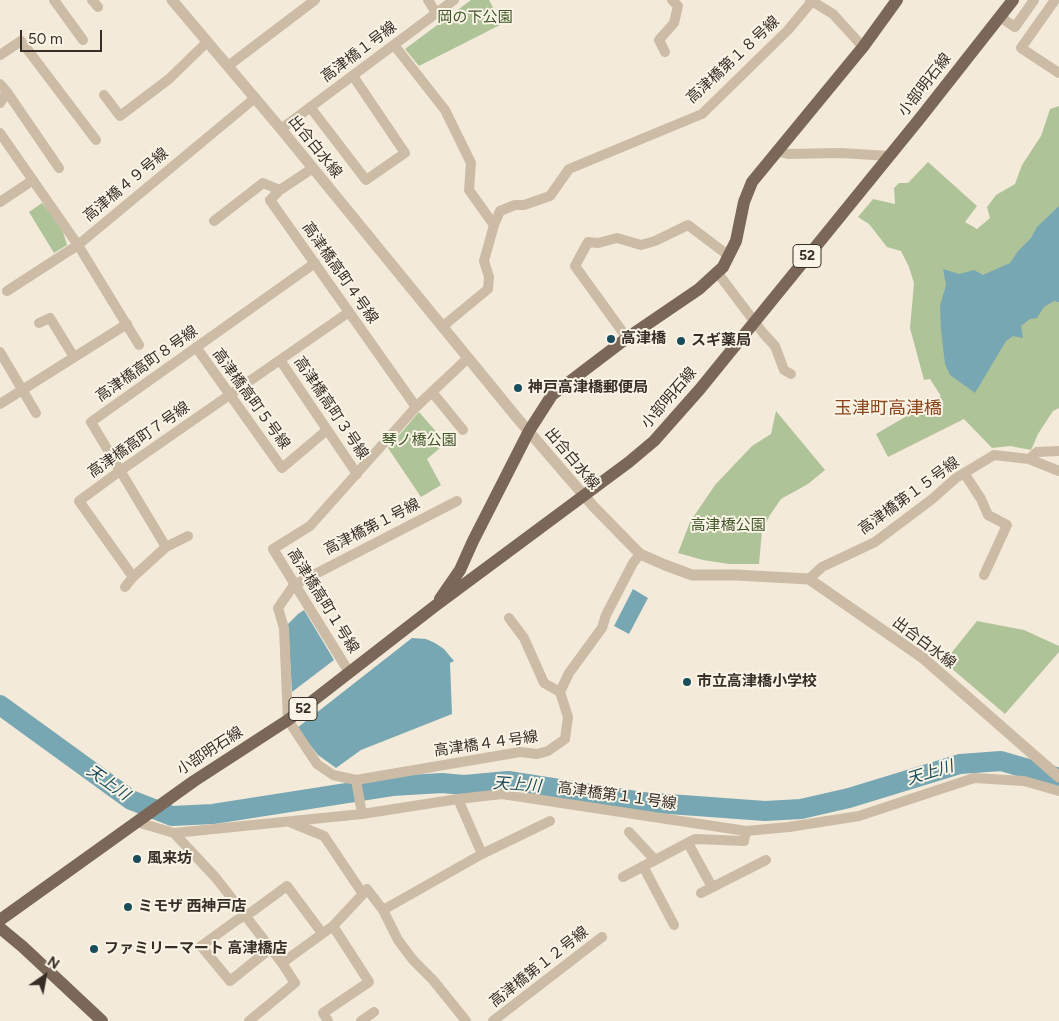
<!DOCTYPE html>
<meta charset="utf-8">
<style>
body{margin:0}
#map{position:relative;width:1059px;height:1021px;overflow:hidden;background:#f3eada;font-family:Figtree,sans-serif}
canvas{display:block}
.north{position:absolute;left:20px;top:951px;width:50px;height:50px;-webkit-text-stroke:4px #faf4e6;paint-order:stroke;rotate:33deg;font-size:14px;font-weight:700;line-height:20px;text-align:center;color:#372e27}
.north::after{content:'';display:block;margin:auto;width:18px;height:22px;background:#372e27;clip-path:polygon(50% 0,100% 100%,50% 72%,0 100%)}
.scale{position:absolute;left:20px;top:30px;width:82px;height:22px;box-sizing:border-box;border:2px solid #372e27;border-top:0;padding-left:6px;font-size:15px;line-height:18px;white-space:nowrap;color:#372e27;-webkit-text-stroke:4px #faf4e6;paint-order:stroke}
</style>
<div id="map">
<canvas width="1059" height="1021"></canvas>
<div class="north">N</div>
<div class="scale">50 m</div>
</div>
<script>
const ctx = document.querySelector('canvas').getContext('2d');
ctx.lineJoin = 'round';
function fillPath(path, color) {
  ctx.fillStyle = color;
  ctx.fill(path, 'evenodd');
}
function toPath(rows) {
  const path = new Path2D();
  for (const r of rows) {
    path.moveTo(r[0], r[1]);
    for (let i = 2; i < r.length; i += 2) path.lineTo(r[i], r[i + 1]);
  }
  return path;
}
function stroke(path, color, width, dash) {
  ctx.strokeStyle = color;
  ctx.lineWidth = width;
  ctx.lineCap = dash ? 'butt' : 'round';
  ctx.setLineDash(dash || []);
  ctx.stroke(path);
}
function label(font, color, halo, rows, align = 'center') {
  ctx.font = font + ' Figtree,"Noto Sans JP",sans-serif';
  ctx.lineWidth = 4;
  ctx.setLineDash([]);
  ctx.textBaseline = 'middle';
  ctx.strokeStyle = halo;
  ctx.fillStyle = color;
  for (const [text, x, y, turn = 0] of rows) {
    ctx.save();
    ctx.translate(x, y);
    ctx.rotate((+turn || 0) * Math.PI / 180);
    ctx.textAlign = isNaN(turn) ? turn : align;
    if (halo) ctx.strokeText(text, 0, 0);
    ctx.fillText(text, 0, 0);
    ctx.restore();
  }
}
fillPath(toPath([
 [471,0,489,0,502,24,419,66,405,49],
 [1059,106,1059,408,1053,411,1038,434,1031,450,1010,446,992,448,964,419,888,457,876,434,941,396,930,379,924,380,910,328,914,283,909,267,901,251,887,247,869,224,858,217,873,199,895,204,894,188,899,183,908,183,928,162,977,206,965,222,977,229,990,218,987,207,996,195,1015,184,1022,165,1041,136,1050,109],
 [42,203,53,216,63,232,67,245,54,253,29,212],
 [776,411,825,470,808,484,781,499,770,515,762,531,759,564,729,564,703,560,678,553,690,522,715,485,752,446,771,434],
 [419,412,446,443,427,459,441,485,421,497,388,448],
 [977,621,1024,630,1059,646,1059,652,1005,714,944,662]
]), '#afc399');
fillPath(toPath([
 [1059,206,1059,302,1054,301,1044,307,1037,318,1030,319,1021,326,1023,338,1013,336,1006,341,975,393,950,375,945,364,941,330,940,306,946,285,943,269,959,274,974,270,983,275,1010,263,1018,251,1031,238,1037,227],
 [633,589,648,598,629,634,614,626],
 [304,610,334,660,292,692,288,624,298,614],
 [412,638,426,639,435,643,444,649,454,661,450,663,452,714,361,750,336,768,318,755,297,728]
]), '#77a7b2');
stroke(toPath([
 [0,705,131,800,172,816,213,814,392,786,442,783,464,785,508,781,642,802,765,811,801,809,849,798,960,764,1001,761,1059,778]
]), '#77a7b2', 20);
stroke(toPath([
 [54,0,83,40],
 [92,0,98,7],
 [428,0,436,13],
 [810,0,833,14,863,47],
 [1055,0,1021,48,1059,73],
 [1000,17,1015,27,1034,0],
 [394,45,445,110,471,163,469,190,494,225,484,261,489,277,488,289,442,327],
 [665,52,659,40,674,23,678,6,672,0],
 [0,55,21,41,96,140],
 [228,66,315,0],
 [0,84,7,92,0,103],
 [7,92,59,168],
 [104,95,120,116,169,79,207,42],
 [310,107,366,180,405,153,353,76],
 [281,129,454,0],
 [0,133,78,245,255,98],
 [776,151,788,154,841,153,889,156],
 [313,168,280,190,270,200,416,407],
 [0,202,33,180],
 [214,221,263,183,280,190],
 [494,225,500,211,515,205,524,205,550,196,569,169,702,114,788,30,813,0],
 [717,272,763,333,775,346,784,370,791,374],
 [7,291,78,245,139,345],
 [39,323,50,318,74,357],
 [627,338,575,266,588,242,598,243,617,238,641,245,655,241,688,225,729,256],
 [196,347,282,468,327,430],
 [0,352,36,413],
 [280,360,357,474],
 [432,392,463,430],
 [0,404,127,324],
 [1029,459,1059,471],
 [964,473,981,499,988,515,1007,525,984,575],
 [457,501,294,585,278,608,284,628,288,720,317,764,333,775,356,780,520,752,537,754,548,751,565,739,568,717,560,692,569,673,602,628,606,615,633,563,640,554],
 [188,536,166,547,133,577,79,501,120,471,349,312],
 [166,547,91,422,315,263],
 [809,579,822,567,875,542,931,500,956,478,994,455,1029,459,1037,452,1059,451],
 [125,587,133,577],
 [509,618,524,638,544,683,560,692],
 [349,672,273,549,310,526,416,407,468,358],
 [356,780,362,814],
 [458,799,482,854,550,821],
 [137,822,174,833,362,814,458,799,502,794,746,831,789,827,859,816,974,778,1024,781,1059,791],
 [292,823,324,836,363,894,367,889,383,910,398,940,413,960,433,980,466,1021],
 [629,832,655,860],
 [174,833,216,878,282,963],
 [688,843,712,887],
 [643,866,674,925],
 [623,877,695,839,744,841,746,831],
 [701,893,766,860],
 [383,910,482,854],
 [271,948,230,981,201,946,237,920,253,911,287,886,322,933],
 [249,1021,295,983,282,963,333,926,363,894],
 [328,1021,323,1013,369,982,333,926],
 [361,1021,374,1012],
 [493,1021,602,937]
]), '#ccbca5', 10);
stroke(toPath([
 [172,0,281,129,518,419,593,506,640,554,665,565,692,575,736,575,809,579,923,658,1059,777]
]), '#ccbca5', 11);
stroke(toPath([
 [440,599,460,570,473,541,529,431,552,395,627,338,699,289,723,267,736,241,744,202,752,182,863,47,897,0],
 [0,920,194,781,288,720,435,606,629,462,654,441,700,389,921,117,1013,0],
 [0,928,23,947,102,1021]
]), '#7a6757', 12);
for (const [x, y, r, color] of [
 [611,339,5,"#1a4d5b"],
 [681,341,5,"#1a4d5b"],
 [518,388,5,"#1a4d5b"],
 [687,682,5,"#1a4d5b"],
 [137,859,5,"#1a4d5b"],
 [128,907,5,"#1a4d5b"],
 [94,949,5,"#1a4d5b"]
]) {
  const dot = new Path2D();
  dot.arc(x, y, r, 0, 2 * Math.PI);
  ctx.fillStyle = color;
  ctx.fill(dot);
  stroke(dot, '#faf4e6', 2);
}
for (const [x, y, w] of [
 [807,256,28],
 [303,709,28]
]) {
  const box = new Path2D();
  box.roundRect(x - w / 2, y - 11.5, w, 23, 4);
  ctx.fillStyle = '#faf4e6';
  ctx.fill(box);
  stroke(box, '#372e27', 1);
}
label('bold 14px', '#372e27', null, [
 ["52",807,256],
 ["52",303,709]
]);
label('15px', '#405629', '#faf4e6', [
 ["岡の下公園",475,18],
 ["琴ノ橋公園",419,441],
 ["高津橋公園",728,526]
]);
label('15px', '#372e27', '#faf4e6', [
 ["高津橋１号線",359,52,-37],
 ["高津橋第１８号線",733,60,-43],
 ["小部明石線",925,85,-52],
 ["出合白水線",315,147,51],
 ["高津橋４９号線",126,185,-40],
 ["高津橋高町４号線",340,273,55],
 ["高津橋高町８号線",147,364,-35],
 ["小部明石線",669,398,-49],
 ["高津橋高町５号線",251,399,54],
 ["高津橋高町３号線",331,408,56],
 ["高津橋高町７号線",139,440,-35],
 ["出合白水線",572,459,50],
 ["高津橋第１５号線",909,496,-36],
 ["高津橋第１号線",372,527,-27],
 ["高津橋高町１号線",323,601,58],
 ["出合白水線",924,643,37],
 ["高津橋４４号線",486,744,-8],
 ["小部明石線",210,751,-33],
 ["高津橋第１１号線",617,796,8],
 ["高津橋第１２号線",539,967,-38]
]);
label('bold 15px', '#372e27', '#faf4e6', [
 ["高津橋",621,339],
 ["スギ薬局",691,341],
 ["神戸高津橋郵便局",528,388],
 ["市立高津橋小学校",697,682],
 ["風来坊",147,859],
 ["ミモザ 西神戸店",138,907],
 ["ファミリーマート 高津橋店",104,949]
], 'left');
label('italic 16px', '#1a4d5b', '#faf4e6', [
 ["天上川",930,773,-17],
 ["天上川",108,783,35],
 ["天上川",517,785,4]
]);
label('18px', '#8a451b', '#faf4e6', [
 ["玉津町高津橋",888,409]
]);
</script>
